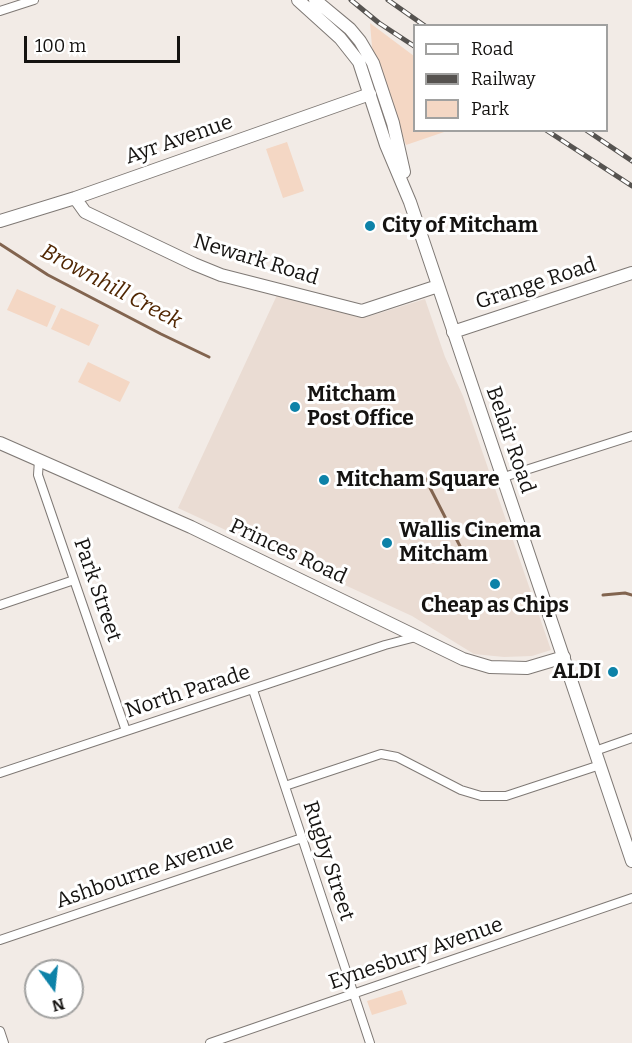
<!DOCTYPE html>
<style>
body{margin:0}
#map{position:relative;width:632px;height:1043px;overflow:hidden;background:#f2ebe6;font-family:Bitter,serif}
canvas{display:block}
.legend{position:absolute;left:413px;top:24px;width:195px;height:108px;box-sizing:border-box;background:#fff;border:2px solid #a1a1a0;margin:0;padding:8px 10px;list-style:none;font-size:18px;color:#151311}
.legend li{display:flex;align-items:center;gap:12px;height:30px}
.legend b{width:30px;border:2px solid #a1a1a0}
.north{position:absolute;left:24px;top:959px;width:60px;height:60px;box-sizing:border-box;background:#fff;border:2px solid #a1a1a0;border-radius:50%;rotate:165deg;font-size:16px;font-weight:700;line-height:24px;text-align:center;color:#151311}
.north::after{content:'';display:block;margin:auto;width:21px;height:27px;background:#0d82a8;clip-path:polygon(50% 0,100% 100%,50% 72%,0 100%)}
.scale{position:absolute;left:24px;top:36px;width:156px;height:27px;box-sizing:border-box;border:3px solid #151311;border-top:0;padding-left:8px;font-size:18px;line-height:21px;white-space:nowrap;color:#151311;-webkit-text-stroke:4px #fff;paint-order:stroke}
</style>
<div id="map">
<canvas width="632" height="1043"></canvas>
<ul class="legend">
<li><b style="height:8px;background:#fff"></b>Road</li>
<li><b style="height:8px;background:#565350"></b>Railway</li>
<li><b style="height:16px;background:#f4d7c4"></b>Park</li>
</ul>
<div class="north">N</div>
<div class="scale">100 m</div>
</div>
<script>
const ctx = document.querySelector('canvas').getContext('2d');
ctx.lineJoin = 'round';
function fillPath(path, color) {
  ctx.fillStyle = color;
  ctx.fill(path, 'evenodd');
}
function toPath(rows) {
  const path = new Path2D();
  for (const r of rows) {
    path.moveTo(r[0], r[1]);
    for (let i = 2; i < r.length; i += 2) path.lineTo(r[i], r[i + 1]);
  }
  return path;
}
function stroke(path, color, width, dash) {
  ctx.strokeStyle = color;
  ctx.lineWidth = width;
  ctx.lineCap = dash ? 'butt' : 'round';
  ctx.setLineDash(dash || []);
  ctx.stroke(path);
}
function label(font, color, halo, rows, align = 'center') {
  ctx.font = font + ' Bitter,serif';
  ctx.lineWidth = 6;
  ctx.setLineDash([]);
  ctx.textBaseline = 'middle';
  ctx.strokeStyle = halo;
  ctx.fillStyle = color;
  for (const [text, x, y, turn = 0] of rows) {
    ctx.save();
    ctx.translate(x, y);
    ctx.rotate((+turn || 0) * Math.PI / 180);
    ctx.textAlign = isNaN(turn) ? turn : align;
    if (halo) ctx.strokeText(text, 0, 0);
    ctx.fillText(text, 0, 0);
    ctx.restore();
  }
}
fillPath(toPath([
 [278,293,367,317,425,299,445,357,463,396,551,650,532,656,504,657,474,654,412,616,178,508]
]), '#eadcd3');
fillPath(toPath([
 [370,23,414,56,414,130,447,131,406,145,372,47],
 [287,142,304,191,283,198,266,149],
 [17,289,56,306,47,327,7,310],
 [61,308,99,325,89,346,51,329],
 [88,362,130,382,120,402,78,382],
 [402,990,407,1004,372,1015,367,1001]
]), '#f4d7c4');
stroke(toPath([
 [0,244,48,275,161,334,209,357],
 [425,478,464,554],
 [603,595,625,593,632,595]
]), '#82644f', 3);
const street = toPath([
 [0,11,34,0],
 [39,460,38,475,126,731],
 [504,477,632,436],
 [0,605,74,580],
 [253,690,370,1043],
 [595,751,632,738],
 [0,773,385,645,416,637],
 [285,786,381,754,397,757,461,790,481,796,506,796,600,765],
 [0,940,302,838],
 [0,1031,4,1043],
 [210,1043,632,898]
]);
const secondary = toPath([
 [298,0,340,38,359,62,386,145,410,202,632,861],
 [315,0,350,29,360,41,373,63,393,123,404,172],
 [75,198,85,212,194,264,221,275,362,311,438,286],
 [0,221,75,198,370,94],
 [453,332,632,273],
 [0,443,191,527,463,659,490,667,527,668,564,657]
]);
stroke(street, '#7f7975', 10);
stroke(secondary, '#7f7975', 14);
stroke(street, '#fff', 8);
stroke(secondary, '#fff', 12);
const rail = toPath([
 [351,0,379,23,414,46],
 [388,0,425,26],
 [546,130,632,186],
 [586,130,632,161]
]);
stroke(rail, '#565350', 5);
stroke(rail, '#fff', 3, [9]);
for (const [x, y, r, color] of [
 [370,226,6,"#0d82a8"],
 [295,407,6,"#0d82a8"],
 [324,480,6,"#0d82a8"],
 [387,543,6,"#0d82a8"],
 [495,584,6,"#0d82a8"],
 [613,672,6,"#0d82a8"]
]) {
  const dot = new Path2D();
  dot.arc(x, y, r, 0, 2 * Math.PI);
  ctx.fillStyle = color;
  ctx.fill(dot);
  stroke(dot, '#fff', 2);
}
label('21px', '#151311', '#fff', [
 ["Ayr Avenue",179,140,-19],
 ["Newark Road",256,260,17],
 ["Grange Road",536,284,-18],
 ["Belair Road",510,440,71],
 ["Princes Road",288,552,25],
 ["Park Street",97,590,71],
 ["North Parade",188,692,-18],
 ["Rugby Street",328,861,72],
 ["Ashbourne Avenue",145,872,-19],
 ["Eynesbury Avenue",416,954,-19]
]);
label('bold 21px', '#151311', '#fff', [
 ["City of Mitcham",382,226],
 ["Mitcham",307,395],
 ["Post Office",307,419],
 ["Mitcham Square",336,480],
 ["Wallis Cinema",399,531],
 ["Mitcham",399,555],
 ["Cheap as Chips",495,606,"center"],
 ["ALDI",601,672,"right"]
], 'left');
label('italic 22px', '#512703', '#fff', [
 ["Brownhill Creek",111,287,28]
]);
</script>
